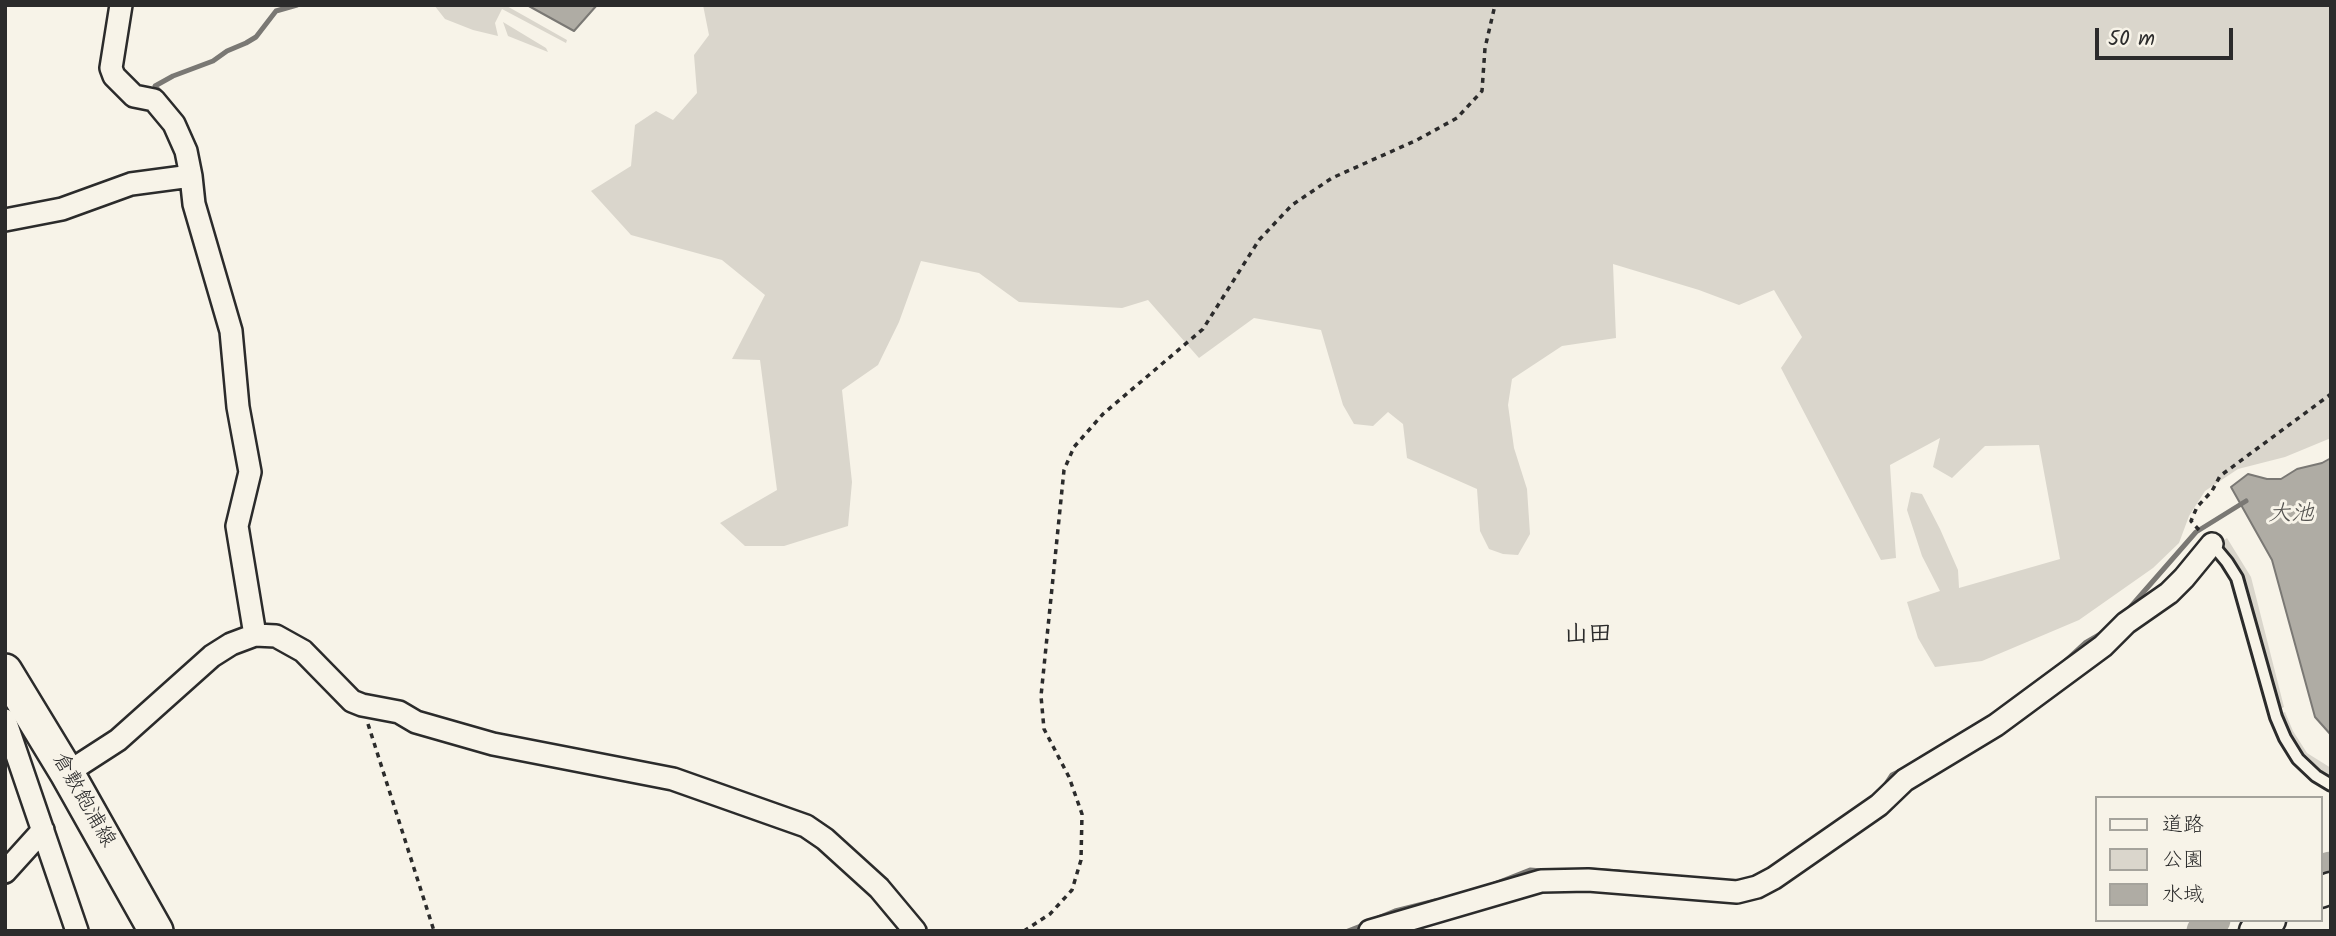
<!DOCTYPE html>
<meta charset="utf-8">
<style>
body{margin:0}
#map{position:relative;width:2336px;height:936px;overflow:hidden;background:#f7f3e8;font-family:Kalam,"Klee One",sans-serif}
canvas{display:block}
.frame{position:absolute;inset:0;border:7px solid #2b2b2b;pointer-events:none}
.legend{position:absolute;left:2095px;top:796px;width:228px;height:126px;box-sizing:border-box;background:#f7f3e8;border:2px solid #a5a39c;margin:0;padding:9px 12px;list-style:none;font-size:21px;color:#2b2b2b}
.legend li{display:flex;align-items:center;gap:14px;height:35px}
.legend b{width:35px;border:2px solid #a5a39c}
.scale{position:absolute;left:2095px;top:28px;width:138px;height:32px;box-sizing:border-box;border:4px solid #2b2b2b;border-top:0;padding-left:9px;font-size:21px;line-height:24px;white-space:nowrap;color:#2b2b2b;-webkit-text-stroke:5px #f7f3e8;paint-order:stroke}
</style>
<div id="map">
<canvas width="2336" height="936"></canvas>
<div class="frame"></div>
<ul class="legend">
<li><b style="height:9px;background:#f7f3e8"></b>道路</li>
<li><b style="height:19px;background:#dad6cc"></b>公園</li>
<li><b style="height:19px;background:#afaca4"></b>水域</li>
</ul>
<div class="scale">50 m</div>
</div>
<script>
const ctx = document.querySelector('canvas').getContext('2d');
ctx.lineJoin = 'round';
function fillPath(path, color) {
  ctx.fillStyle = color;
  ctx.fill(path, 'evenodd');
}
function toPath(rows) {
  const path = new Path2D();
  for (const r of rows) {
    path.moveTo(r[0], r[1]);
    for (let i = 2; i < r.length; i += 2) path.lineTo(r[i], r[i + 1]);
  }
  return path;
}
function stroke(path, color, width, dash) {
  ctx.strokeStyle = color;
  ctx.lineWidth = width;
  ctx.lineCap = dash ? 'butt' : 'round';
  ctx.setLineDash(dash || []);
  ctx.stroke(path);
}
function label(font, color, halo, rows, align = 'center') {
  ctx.font = font + ' Kalam,"Klee One",sans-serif';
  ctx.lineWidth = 6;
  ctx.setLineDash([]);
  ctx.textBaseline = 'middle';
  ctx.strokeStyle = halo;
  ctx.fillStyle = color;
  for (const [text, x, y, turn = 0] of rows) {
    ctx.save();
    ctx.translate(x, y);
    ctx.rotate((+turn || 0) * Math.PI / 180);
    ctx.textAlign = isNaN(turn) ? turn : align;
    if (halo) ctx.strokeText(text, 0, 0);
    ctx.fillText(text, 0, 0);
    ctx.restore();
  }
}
fillPath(toPath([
 [434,5,505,5,567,40,566,43,502,9,495,23,498,36,473,30,445,19],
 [703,5,2331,5,2331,438,2285,457,2238,469,2205,491,2189,516,2179,543,2153,568,2079,620,1982,661,1935,667,1918,638,1907,602,1940,591,1922,556,1907,510,1911,492,1922,494,1940,529,1958,570,1959,588,2060,559,2039,445,1985,446,1952,478,1933,467,1940,438,1890,465,1896,558,1881,560,1781,368,1802,337,1774,290,1739,305,1699,290,1613,264,1616,338,1562,346,1512,379,1508,405,1514,448,1527,489,1530,534,1518,555,1503,554,1489,549,1480,531,1477,489,1407,458,1403,424,1388,412,1373,426,1354,424,1343,405,1321,330,1254,318,1199,358,1148,300,1122,308,1019,302,979,273,921,261,899,322,878,365,842,390,852,482,848,526,784,546,745,546,720,523,777,490,760,360,732,359,765,295,722,260,631,235,591,191,631,166,635,125,656,111,673,120,697,93,694,55,709,35],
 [503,22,546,48,548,52,508,36],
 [2227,538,2251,577,2284,707,2278,710,2247,594,2239,573,2217,545],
 [2285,712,2293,731,2307,753,2331,768,2331,781,2310,766,2294,747,2279,714]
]), '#dad6cc');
const water = toPath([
 [527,5,597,5,574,31,527,5],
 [2331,458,2331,735,2315,717,2272,560,2231,487,2248,474,2267,479,2281,479,2297,469,2322,463,2331,458]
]);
fillPath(water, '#afaca4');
stroke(water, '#7a7874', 2);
stroke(toPath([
 [165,98,155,86,173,76,213,61,227,51,246,43,256,37,276,11,297,5],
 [2126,612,2196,532,2246,501],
 [2062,664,2085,643,2104,632],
 [1884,787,1892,775,1902,770],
 [1590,870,1619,872],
 [1492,885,1530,870,1542,871],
 [1378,918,1395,911,1435,901],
 [1348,931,1366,924]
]), '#7a7874', 5);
stroke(toPath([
 [2320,871,2331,868],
 [2203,931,2214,920]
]), '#afaca4', 33);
const service = toPath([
 [2212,544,2227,562,2237,578,2276,717,2285,738,2298,759,2316,776,2331,785]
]);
const minor = toPath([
 [121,5,111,68,114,76,134,96,154,100,174,124,186,151,191,176,194,204,231,331,238,407,250,472,237,526,255,635],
 [5,220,62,209,131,184,191,176],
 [5,720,77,931],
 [67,773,118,740,212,656,231,644,255,635,276,636,303,651,352,701,362,705,399,712,416,722,493,744,673,779,806,826,825,839,879,888,915,931],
 [5,872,43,830],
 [1370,931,1541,881,1588,880,1737,892,1757,887,1774,878,1879,805,1905,780,1996,725,2103,646,2126,623,2169,593,2184,578,2212,544]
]);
const secondary = toPath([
 [2320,892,2331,888],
 [2255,931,2270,920]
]);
const primary = toPath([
 [5,671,67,773,156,931]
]);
stroke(service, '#2b2b2b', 16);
stroke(minor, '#2b2b2b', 26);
stroke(secondary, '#2b2b2b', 35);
stroke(primary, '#2b2b2b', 38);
stroke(toPath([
 [2199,530,2191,521,2197,507,2212,491,2220,476,2331,394],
 [368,724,434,931],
 [1024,931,1050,914,1072,890,1081,860,1082,814,1069,777,1044,729,1041,696,1064,470,1074,447,1103,414,1203,329,1259,240,1292,205,1332,178,1417,140,1457,118,1482,91,1485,48,1495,5]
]), '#2b2b2b', 3.5, [5, 5]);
stroke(service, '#f7f3e8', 10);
stroke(minor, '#f7f3e8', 21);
stroke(secondary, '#f7f3e8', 30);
stroke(primary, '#f7f3e8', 33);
label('21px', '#2b2b2b', '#f7f3e8', [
 ["倉敷飽浦線",82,801,60]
]);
label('italic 23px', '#53524f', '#f7f3e8', [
 ["大池",2291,516]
]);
label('bold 24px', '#2b2b2b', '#f7f3e8', [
 ["山田",1588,637]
]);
</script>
